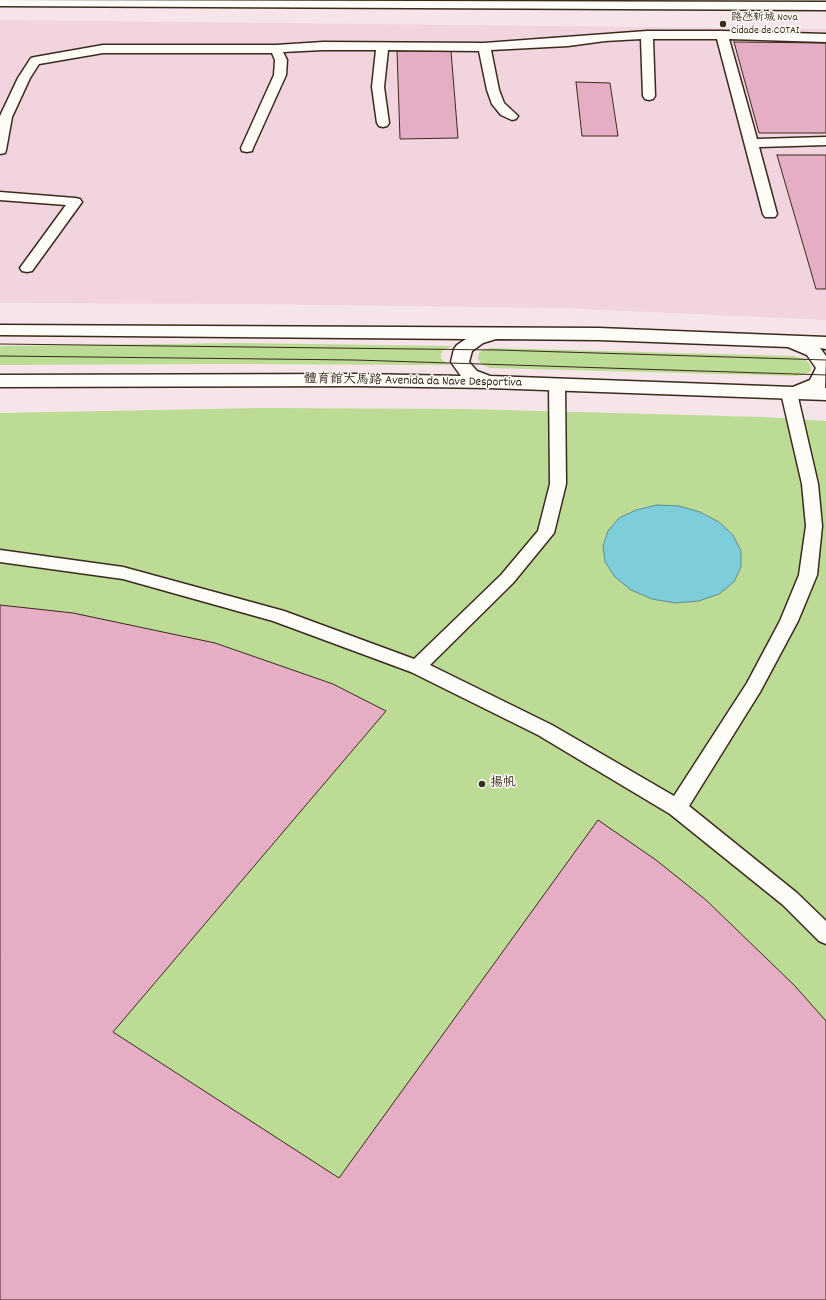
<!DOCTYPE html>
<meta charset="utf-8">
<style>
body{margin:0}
canvas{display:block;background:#f6e5e8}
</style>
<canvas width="826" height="1300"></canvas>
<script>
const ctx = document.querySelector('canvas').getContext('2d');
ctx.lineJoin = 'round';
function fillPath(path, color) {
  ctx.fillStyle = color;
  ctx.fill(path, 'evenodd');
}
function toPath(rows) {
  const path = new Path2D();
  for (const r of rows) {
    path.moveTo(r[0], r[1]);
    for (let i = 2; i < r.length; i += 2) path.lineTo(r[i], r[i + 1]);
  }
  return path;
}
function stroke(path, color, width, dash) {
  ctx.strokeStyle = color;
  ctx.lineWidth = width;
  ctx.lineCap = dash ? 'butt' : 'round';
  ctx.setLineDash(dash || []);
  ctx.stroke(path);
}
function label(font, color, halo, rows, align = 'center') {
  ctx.font = font + ' Dekko,"LXGW WenKai TC",sans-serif';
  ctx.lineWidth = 3;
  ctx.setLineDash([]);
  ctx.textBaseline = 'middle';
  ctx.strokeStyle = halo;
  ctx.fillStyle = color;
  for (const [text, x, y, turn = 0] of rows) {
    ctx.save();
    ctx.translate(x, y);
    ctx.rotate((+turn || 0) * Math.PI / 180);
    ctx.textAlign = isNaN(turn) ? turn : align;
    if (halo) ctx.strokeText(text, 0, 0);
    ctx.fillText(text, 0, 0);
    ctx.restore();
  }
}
fillPath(toPath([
 [0,20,826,29,826,320,560,308,251,304,0,303]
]), '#f1d4dd');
fillPath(toPath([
 [240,343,453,346,443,350,441,354,441,359,450,365,226,364,0,365,0,346],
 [491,348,793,356,805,359,810,364,811,370,808,373,797,376,490,368,481,364,478,359,479,353,483,350],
 [259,408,466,409,763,417,826,421,826,1300,0,1300,0,413]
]), '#bcdb94');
const water = toPath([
 [657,505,679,506,700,512,719,522,733,535,741,551,741,567,734,582,719,594,699,601,675,603,652,599,631,590,615,577,605,562,603,546,608,531,619,518,636,510,657,505]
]);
fillPath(water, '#7ecdda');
stroke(water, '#638c8f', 1);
const building = toPath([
 [734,42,826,43,826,133,759,133,734,42],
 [397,51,451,51,458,138,400,139,397,51],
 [576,82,610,83,618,136,582,136,576,82],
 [777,155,826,155,826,289,816,289,777,155],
 [0,605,73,613,215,643,333,684,386,711,113,1032,339,1178,598,820,656,860,706,900,795,986,826,1021,826,1300,0,1300,0,605]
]);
fillPath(building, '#e5aec4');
stroke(building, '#3b2a1e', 1);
const lane = toPath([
 [647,31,722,31,826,34,826,42,729,39,757,139,826,137,826,145,759,147,777,214,775,217,765,217,763,214,717,39,653,39,655,96,653,99,649,100,645,99,643,96,641,39,605,41,568,46,491,50,499,90,504,103,518,116,516,119,512,120,501,115,492,104,487,90,479,51,388,50,384,87,389,123,387,126,383,127,379,126,377,123,372,87,376,50,323,50,283,52,287,60,286,75,253,148,252,151,247,152,242,151,241,148,274,75,275,60,272,53,103,53,39,64,30,78,12,117,6,150,5,153,0,154,0,116,18,78,31,58,35,57,103,45,276,45,323,42,484,43,647,31],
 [0,192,75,198,80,199,82,202,32,271,27,272,22,271,20,268,66,205,0,200,0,192],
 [557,379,562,381,565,384,566,484,554,533,513,583,430,665,552,725,674,796,747,683,780,621,799,575,806,526,802,484,781,393,784,390,789,388,794,390,797,393,818,484,822,526,817,575,798,621,760,692,689,806,797,893,826,921,826,944,819,941,783,905,670,814,538,735,411,672,273,621,123,579,0,562,0,550,123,567,284,611,414,659,501,575,538,531,550,484,549,384,552,381,557,379]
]);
const street = toPath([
 [0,0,826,2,826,10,0,6,0,0]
]);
const secondary = toPath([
 [0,325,599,328,826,337,826,349,820,348,826,356,825,388,826,388,826,400,489,388,359,386,0,387,0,375,359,374,461,376,451,362,454,349,457,345,466,339,0,335,0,325],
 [496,339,599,340,788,347,807,355,816,368,810,380,793,387,490,376,477,371,469,362,472,351,483,343,496,339]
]);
stroke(lane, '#3b2a1e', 3);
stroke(street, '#3b2a1e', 3);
stroke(secondary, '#3b2a1e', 3);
fillPath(lane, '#fdfcf7');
fillPath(street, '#fdfcf7');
fillPath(secondary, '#fdfcf7');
stroke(toPath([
 [0,344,497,350,826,360],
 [0,356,355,360,826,375]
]), '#3b2a1e', 1);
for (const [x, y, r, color] of [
 [723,24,4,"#3b2a1e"],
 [482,784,4,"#3b2a1e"]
]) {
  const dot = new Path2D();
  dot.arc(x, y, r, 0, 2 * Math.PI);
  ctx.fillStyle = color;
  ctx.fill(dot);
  stroke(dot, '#fdfcf7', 1.5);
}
label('11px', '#3b2a1e', '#fdfcf7', [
 ["路氹新城 Nova",731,18],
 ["Cidade de COTAI",731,31]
], 'left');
label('13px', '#3b2a1e', '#fdfcf7', [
 ["體育館大馬路 Avenida da Nave Desportiva",413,382,1]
]);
label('13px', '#3b2a1e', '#fdfcf7', [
 ["揚帆",490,784]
], 'left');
</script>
